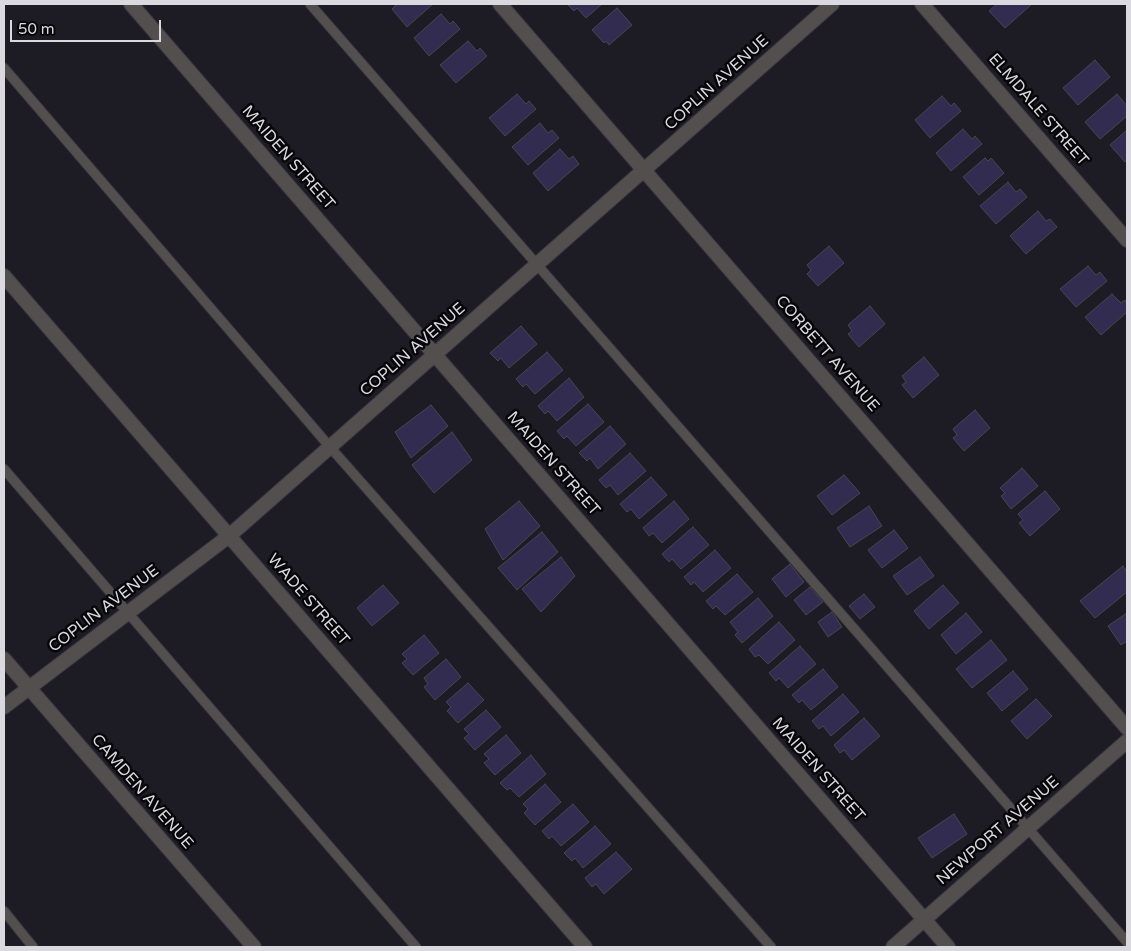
<!DOCTYPE html>
<style>
body{margin:0}
#map{position:relative;width:1131px;height:951px;overflow:hidden;background:#1d1c25;font-family:"Varela Round",sans-serif}
canvas{display:block}
.frame{position:absolute;inset:0;border:5px solid #d9d9df;pointer-events:none}
.scale{position:absolute;left:10px;top:20px;width:151px;height:22px;box-sizing:border-box;border:2px solid #d9d9df;border-top:0;padding-left:6px;font-size:15px;line-height:18px;white-space:nowrap;color:#d9d9df;-webkit-text-stroke:4px #07070a;paint-order:stroke}
</style>
<div id="map">
<canvas width="1131" height="951"></canvas>
<div class="frame"></div>
<div class="scale">50 m</div>
</div>
<script>
const ctx = document.querySelector('canvas').getContext('2d');
ctx.lineJoin = 'round';
function fillPath(path, color) {
  ctx.fillStyle = color;
  ctx.fill(path, 'evenodd');
}
function toPath(rows) {
  const path = new Path2D();
  for (const r of rows) {
    path.moveTo(r[0], r[1]);
    for (let i = 2; i < r.length; i += 2) path.lineTo(r[i], r[i + 1]);
  }
  return path;
}
function stroke(path, color, width, dash) {
  ctx.strokeStyle = color;
  ctx.lineWidth = width;
  ctx.lineCap = dash ? 'butt' : 'round';
  ctx.setLineDash(dash || []);
  ctx.stroke(path);
}
function label(font, color, halo, rows, align = 'center') {
  ctx.font = font + ' "Varela Round",sans-serif';
  ctx.lineWidth = 5;
  ctx.setLineDash([]);
  ctx.textBaseline = 'middle';
  ctx.strokeStyle = halo;
  ctx.fillStyle = color;
  for (const [text, x, y, turn = 0] of rows) {
    ctx.save();
    ctx.translate(x, y);
    ctx.rotate((+turn || 0) * Math.PI / 180);
    ctx.textAlign = isNaN(turn) ? turn : align;
    if (halo) ctx.strokeText(text, 0, 0);
    ctx.fillText(text, 0, 0);
    ctx.restore();
  }
}
const building = toPath([
 [397,4,433,4,407,27,392,9,397,4],
 [567,4,602,4,586,18,577,8,574,11,567,4],
 [997,4,1032,4,1005,28,989,11,997,4],
 [617,8,632,25,609,45,606,41,604,43,592,30,617,8],
 [441,14,450,24,453,21,460,29,429,56,414,38,441,14],
 [468,41,477,51,480,48,487,56,456,83,440,65,468,41],
 [1095,60,1110,77,1078,105,1063,88,1095,60],
 [517,94,526,104,529,101,536,109,505,136,489,118,517,94],
 [1117,94,1127,106,1127,116,1100,139,1085,122,1117,94],
 [942,96,951,106,954,103,961,111,930,138,915,120,942,96],
 [540,123,548,133,552,130,559,138,528,165,512,147,540,123],
 [963,129,972,139,975,136,982,144,951,171,936,153,963,129],
 [1127,130,1127,160,1125,162,1110,145,1127,130],
 [560,149,569,159,573,156,579,164,548,191,533,173,560,149],
 [985,158,988,161,991,158,1004,173,979,195,963,177,985,158],
 [1008,182,1016,192,1020,189,1027,197,996,224,980,206,1008,182],
 [1038,211,1046,221,1050,219,1057,227,1026,254,1010,236,1038,211],
 [829,246,844,263,818,286,807,274,811,270,807,265,829,246],
 [1088,266,1096,275,1100,272,1107,281,1076,307,1060,289,1088,266],
 [1112,294,1121,303,1125,300,1127,304,1127,312,1101,335,1085,317,1112,294],
 [870,306,885,324,859,347,848,334,852,331,848,325,870,306],
 [521,326,537,344,509,368,501,358,498,361,490,353,521,326],
 [547,352,563,370,535,394,526,384,523,387,516,379,547,352],
 [924,357,939,375,913,398,902,385,906,382,902,376,924,357],
 [569,378,584,397,557,421,548,411,545,414,538,406,569,378],
 [588,404,604,422,576,446,567,436,564,439,557,431,588,404],
 [431,405,448,426,411,458,395,432,431,405],
 [975,410,990,428,964,451,953,438,957,435,953,429,975,410],
 [610,426,626,444,598,469,590,458,587,461,579,453,610,426],
 [452,432,472,460,434,493,412,465,452,432],
 [630,453,646,471,618,495,610,485,606,488,599,480,630,453],
 [1022,468,1038,486,1011,509,1001,496,1005,493,1000,488,1022,468],
 [844,475,860,493,832,515,817,496,844,475],
 [651,477,667,495,639,519,631,509,627,512,620,504,651,477],
 [1045,491,1060,509,1030,536,1019,523,1023,520,1018,514,1045,491],
 [519,501,540,526,503,560,485,529,519,501],
 [674,501,689,519,662,543,653,533,649,536,643,528,674,501],
 [869,506,882,526,850,547,837,528,869,506],
 [693,527,709,545,681,569,672,559,669,562,662,554,693,527],
 [894,530,908,548,882,568,868,550,894,530],
 [542,532,558,552,517,590,498,568,542,532],
 [715,550,731,568,703,592,694,582,691,585,684,577,715,550],
 [561,557,575,576,541,612,522,589,561,557],
 [920,557,934,576,907,595,893,576,920,557],
 [790,564,804,582,786,597,772,579,790,564],
 [1123,566,1127,572,1127,592,1095,618,1080,601,1123,566],
 [737,574,753,592,725,615,716,606,713,609,706,601,737,574],
 [383,585,399,603,372,626,357,608,383,585],
 [943,585,959,603,929,629,914,611,943,585],
 [810,587,823,602,806,615,794,600,810,587],
 [864,594,875,607,860,619,849,606,864,594],
 [758,598,773,616,742,643,735,635,738,632,730,622,758,598],
 [832,612,842,627,828,637,818,622,832,612],
 [966,613,982,632,956,654,941,635,966,613],
 [1127,613,1127,641,1121,645,1108,626,1127,613],
 [779,622,795,640,768,664,759,655,755,657,749,649,779,622],
 [424,635,439,653,413,675,402,663,407,659,402,654,424,635],
 [991,640,1007,660,972,688,956,669,991,640],
 [800,646,816,664,788,688,779,678,776,681,769,673,800,646],
 [446,659,461,677,435,700,424,687,428,684,424,678,446,659],
 [823,669,838,687,811,710,802,700,799,703,792,695,823,669],
 [1013,671,1028,689,1002,711,987,693,1013,671],
 [468,683,484,700,458,723,447,711,451,707,446,702,468,683],
 [843,694,859,712,831,736,823,726,819,729,812,721,843,694],
 [1036,699,1052,716,1027,739,1011,721,1036,699],
 [486,710,501,727,475,750,464,738,469,734,464,729,486,710],
 [864,718,880,736,852,760,844,750,840,753,834,745,864,718],
 [506,735,521,753,495,775,484,763,489,759,484,754,506,735],
 [531,755,546,774,519,797,510,788,507,790,500,783,531,755],
 [545,784,561,802,535,825,524,813,528,809,523,804,545,784],
 [573,804,589,822,561,846,552,836,549,839,542,831,573,804],
 [954,814,967,834,932,858,918,838,954,814],
 [595,826,611,844,583,868,575,858,572,861,564,853,595,826],
 [616,852,632,869,604,894,596,884,592,887,585,878,616,852]
]);
fillPath(building, '#322d50');
stroke(building, '#474650', 1);
const service = toPath([
 [310,4,1127,942],
 [4,68,330,447,771,947],
 [4,469,416,947],
 [4,911,33,947]
]);
const minor = toPath([
 [131,4,948,947],
 [500,4,1127,728],
 [922,4,1127,240],
 [4,276,585,947],
 [4,659,254,947],
 [4,707,229,536,832,4],
 [893,947,1127,741]
]);
stroke(service, '#37363f', 11);
stroke(minor, '#37363f', 16);
stroke(service, '#544f4f', 9);
stroke(minor, '#544f4f', 14);
label('16px', '#d9d9df', '#07070a', [
 ["COPLIN AVENUE",717,83,-42],
 ["ELMDALE STREET",1038,110,49],
 ["MAIDEN STREET",288,158,49],
 ["COPLIN AVENUE",413,350,-41],
 ["CORBETT AVENUE",827,354,49],
 ["MAIDEN STREET",553,464,49],
 ["WADE STREET",308,600,49],
 ["COPLIN AVENUE",104,609,-37],
 ["MAIDEN STREET",818,770,49],
 ["CAMDEN AVENUE",142,792,49],
 ["NEWPORT AVENUE",998,831,-41]
]);
</script>
